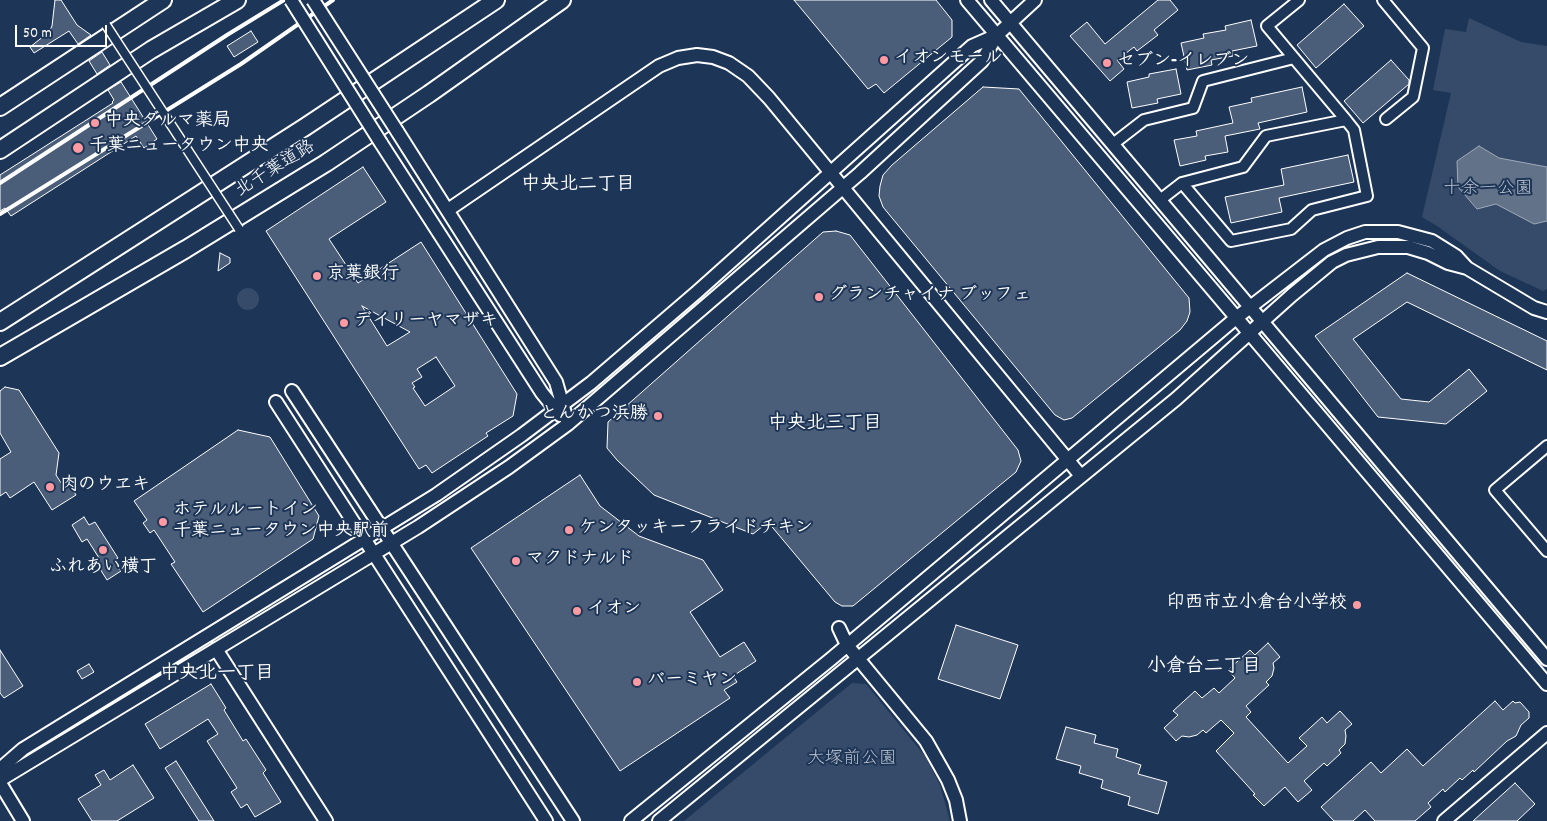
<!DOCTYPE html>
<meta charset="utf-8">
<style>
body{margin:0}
#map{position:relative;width:1547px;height:821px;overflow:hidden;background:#1d3557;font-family:Dekko,sans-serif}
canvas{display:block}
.scale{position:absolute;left:15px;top:25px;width:92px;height:22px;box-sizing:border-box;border:2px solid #fff;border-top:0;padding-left:6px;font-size:15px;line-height:18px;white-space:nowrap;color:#fff;-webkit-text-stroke:4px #1d3557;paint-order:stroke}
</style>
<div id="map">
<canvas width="1547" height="821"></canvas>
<div class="scale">50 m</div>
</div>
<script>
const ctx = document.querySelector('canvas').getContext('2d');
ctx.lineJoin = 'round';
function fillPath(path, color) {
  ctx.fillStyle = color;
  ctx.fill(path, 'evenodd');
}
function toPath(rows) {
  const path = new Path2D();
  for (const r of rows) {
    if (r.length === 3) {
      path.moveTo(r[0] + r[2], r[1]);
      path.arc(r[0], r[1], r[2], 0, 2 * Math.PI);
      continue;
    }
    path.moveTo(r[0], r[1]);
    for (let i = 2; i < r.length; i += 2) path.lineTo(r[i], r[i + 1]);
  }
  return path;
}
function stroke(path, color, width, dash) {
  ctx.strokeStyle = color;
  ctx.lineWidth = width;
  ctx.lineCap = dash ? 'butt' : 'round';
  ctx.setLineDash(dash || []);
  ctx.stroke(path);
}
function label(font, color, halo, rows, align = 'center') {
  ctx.font = font + ' Dekko,"Klee One",sans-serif';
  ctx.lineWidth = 4;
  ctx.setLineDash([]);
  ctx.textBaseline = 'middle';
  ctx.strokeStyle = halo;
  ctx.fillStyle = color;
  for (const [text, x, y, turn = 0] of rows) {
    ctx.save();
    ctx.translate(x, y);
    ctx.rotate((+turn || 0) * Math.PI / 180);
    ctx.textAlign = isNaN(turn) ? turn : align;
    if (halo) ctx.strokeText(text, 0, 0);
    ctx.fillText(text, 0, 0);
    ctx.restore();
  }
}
fillPath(toPath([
 [1469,18,1521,42,1547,46,1547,289,1543,291,1500,271,1437,226,1422,217,1451,93,1433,90,1445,29,1466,32],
 [248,299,11],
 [852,683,866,684,925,756,940,785,950,821,684,821]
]), '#364b69');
const water = toPath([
 [1479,146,1499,158,1547,167,1547,221,1534,224,1496,204,1477,209,1458,187,1457,161,1479,146]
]);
fillPath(water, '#617289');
stroke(water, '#a0aab8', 1);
const building = toPath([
 [55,0,61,0,77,25,91,35,78,44,69,31,34,53,30,47,49,32,52,26,55,0],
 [794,0,936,0,952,20,952,37,884,93,876,84,868,89,794,0],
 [1158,0,1170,0,1178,10,1154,30,1158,35,1137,51,1134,47,1117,60,1124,69,1110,81,1070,36,1087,22,1105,44,1158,0],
 [1344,4,1364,26,1316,68,1297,45,1344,4],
 [1251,20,1257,46,1232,51,1233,56,1211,60,1212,65,1187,70,1181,43,1204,38,1203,34,1226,30,1225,26,1251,20],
 [251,31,258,42,234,57,227,46,251,31],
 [102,52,110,65,97,74,89,61,102,52],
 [1391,60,1409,80,1409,84,1363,123,1344,101,1391,60],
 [1176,69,1181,94,1157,99,1158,103,1132,108,1127,82,1149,77,1149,74,1176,69],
 [121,82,157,139,144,148,136,136,11,216,5,208,0,211,0,175,113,103,112,102,114,100,108,90,121,82],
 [983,87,1019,89,1189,298,1190,312,1187,321,1180,330,1072,418,1064,420,1055,415,883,207,879,196,880,186,883,175,892,165,983,87],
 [1302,87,1307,112,1258,123,1260,129,1225,136,1228,152,1205,156,1206,160,1180,166,1174,140,1197,136,1196,131,1233,123,1229,107,1252,102,1251,98,1302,87],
 [1348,155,1354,182,1279,198,1282,212,1231,223,1225,197,1284,185,1281,169,1348,155],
 [363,167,386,202,329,239,358,283,421,242,517,394,513,416,486,433,488,436,432,473,426,465,419,469,266,231,363,167],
 [362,306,410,332,387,346,362,306],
 [436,357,455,386,425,406,413,388,415,387,412,383,422,377,417,369,436,357],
 [836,231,850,235,1018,450,1021,461,1016,472,853,606,842,606,835,602,768,522,753,534,654,495,617,460,607,448,608,422,823,232,836,231],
 [220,253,230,258,230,263,218,271,220,253],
 [1407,273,1547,341,1547,370,1407,302,1353,339,1401,399,1429,402,1469,369,1487,391,1446,424,1378,417,1315,336,1407,273],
 [5,387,19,390,59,453,56,475,65,489,70,485,76,495,52,510,34,482,10,498,6,492,0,496,0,459,11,452,0,433,0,391,5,387],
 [238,430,270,437,319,516,313,539,203,612,171,564,175,562,154,530,150,533,143,523,147,520,134,501,238,430],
 [580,475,600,506,639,536,703,560,723,590,690,612,720,657,744,642,756,661,733,676,737,682,724,690,730,698,620,771,471,548,580,475],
 [84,517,89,525,95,522,118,558,114,561,121,571,107,580,95,561,99,558,87,539,82,542,72,525,84,517],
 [956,625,1018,645,1000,699,938,679,956,625],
 [1268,643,1280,657,1273,663,1274,668,1272,676,1266,682,1269,685,1246,706,1251,712,1246,717,1288,763,1307,746,1299,738,1322,717,1327,723,1340,711,1352,724,1345,730,1346,736,1345,744,1339,750,1341,753,1327,766,1324,763,1304,781,1312,790,1298,802,1285,787,1264,806,1253,795,1255,794,1216,751,1234,733,1221,720,1206,733,1203,730,1197,735,1189,737,1182,736,1176,741,1164,728,1178,715,1173,711,1195,691,1202,698,1214,688,1219,693,1235,678,1228,670,1250,650,1255,655,1268,643],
 [0,650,23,686,4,698,0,693,0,650],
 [89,664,94,672,82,679,77,671,89,664],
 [211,684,226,708,224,710,243,741,246,739,266,770,263,773,281,802,255,817,247,804,241,808,231,792,237,788,207,741,218,734,208,719,160,749,145,724,211,684],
 [1495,701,1503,710,1513,701,1515,703,1520,702,1529,712,1529,718,1521,725,1516,736,1507,741,1474,772,1473,770,1462,780,1460,778,1445,792,1443,789,1428,803,1431,807,1415,821,1375,821,1365,810,1353,821,1334,821,1321,807,1371,762,1381,773,1407,749,1423,766,1495,701],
 [1066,727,1096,735,1094,743,1118,749,1116,757,1141,765,1138,774,1167,782,1158,814,1128,805,1130,797,1101,788,1103,780,1079,773,1081,766,1056,759,1066,727],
 [176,761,214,821,199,821,165,768,176,761],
 [133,765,154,798,117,821,92,821,78,799,101,785,95,775,104,770,110,780,133,765],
 [1515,783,1535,804,1517,821,1473,821,1515,783]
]);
fillPath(building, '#4a5d79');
stroke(building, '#fff', 1);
const minor = toPath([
 [1299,0,1267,26,1346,120,1354,130,1367,196,1312,210,1291,229,1231,241,1182,183,1243,167,1266,136,1346,120],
 [1383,0,1423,48,1413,97,1386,119],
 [1113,144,1144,120,1193,108,1203,81,1294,58],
 [1160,200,1182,183],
 [1547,446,1495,490,1547,551]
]);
const tertiary = toPath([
 [967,0,1547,684],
 [991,0,1547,659],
 [397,131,556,382,568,424],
 [381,143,542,393,560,415],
 [448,210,659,66,678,58,697,55,713,57,729,63,748,76,769,98,1081,476],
 [292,391,573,821],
 [276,402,546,821],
 [839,628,847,645,926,741,948,780,956,800,960,821],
 [216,649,326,821],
 [0,769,23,749,436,495,522,435,591,383,697,292,972,46,997,35,1035,0],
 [0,780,418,527,509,467,568,424,860,173,982,61,997,35],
 [0,783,23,821],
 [631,821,831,659,1236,318,1324,250,1347,238,1365,232,1398,232,1432,241,1456,256,1467,268],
 [659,821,1176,399,1292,295,1332,262,1346,255,1378,247,1408,247,1428,253,1448,263,1467,268,1534,308,1547,312],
 [1444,821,1547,733]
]);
const trunk = toPath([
 [0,107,163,0],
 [0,150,151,50,237,0],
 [0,322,305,127,496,0],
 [0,357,186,249,326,163,429,94,562,0]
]);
stroke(minor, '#fff', 14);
stroke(tertiary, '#fff', 16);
stroke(trunk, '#fff', 20);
stroke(minor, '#1d3557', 10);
stroke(tertiary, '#1d3557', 12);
stroke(trunk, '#1d3557', 16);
stroke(toPath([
 [0,183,227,35,284,0],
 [0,214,241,64,333,0]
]), '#fff', 4);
const pedestrianBridge = toPath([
 [106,25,239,229]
]);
const tertiaryBridge = toPath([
 [291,0,381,143],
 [313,0,397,131]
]);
stroke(pedestrianBridge, '#fff', 11, []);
stroke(tertiaryBridge, '#fff', 16, []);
stroke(pedestrianBridge, '#1d3557', 8);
stroke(tertiaryBridge, '#1d3557', 12);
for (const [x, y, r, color] of [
 [884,60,5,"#ff9aa2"],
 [1107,63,5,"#ff9aa2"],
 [95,123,5,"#ff9aa2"],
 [78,148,6,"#ff9aa2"],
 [317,276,5,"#ff9aa2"],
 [819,297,5,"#ff9aa2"],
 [344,323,5,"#ff9aa2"],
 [658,416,5,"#ff9aa2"],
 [50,487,5,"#ff9aa2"],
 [163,522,5,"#ff9aa2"],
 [569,530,5,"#ff9aa2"],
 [103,550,5,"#ff9aa2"],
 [516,561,5,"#ff9aa2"],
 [1357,605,5,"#ff9aa2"],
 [577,611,5,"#ff9aa2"],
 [637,682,5,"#ff9aa2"]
]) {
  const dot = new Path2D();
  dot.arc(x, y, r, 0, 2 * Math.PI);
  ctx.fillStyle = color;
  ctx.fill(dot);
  stroke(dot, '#1d3557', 2);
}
label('bold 18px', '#fff', '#1d3557', [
 ["イオンモール",894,60],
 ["セブン-イレブン",1117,63],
 ["中央ダルマ薬局",105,123],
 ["千葉ニュータウン中央",89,148],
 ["京葉銀行",327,276],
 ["グランチャイナ ブッフェ",829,297],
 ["デイリーヤマザキ",354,323],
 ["とんかつ浜勝",648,416,"right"],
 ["肉のウヱキ",60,487],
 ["ホテルルートイン",173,512],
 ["千葉ニュータウン中央駅前",173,533],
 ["ケンタッキーフライドチキン",579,530],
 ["マクドナルド",526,561],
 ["ふれあい横丁",103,569,"center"],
 ["印西市立小倉台小学校",1347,605,"right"],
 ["イオン",587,611],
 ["バーミヤン",647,682]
], 'left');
label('18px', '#fff', '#1d3557', [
 ["北千葉道路",276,170,-32]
]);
label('18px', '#b9c0ca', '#1d3557', [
 ["十余一公園",1488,191],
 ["大塚前公園",852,761]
]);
label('bold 19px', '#fff', '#1d3557', [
 ["中央北二丁目",578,186],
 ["中央北三丁目",825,425],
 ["小倉台二丁目",1204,668],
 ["中央北一丁目",217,675]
]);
</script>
